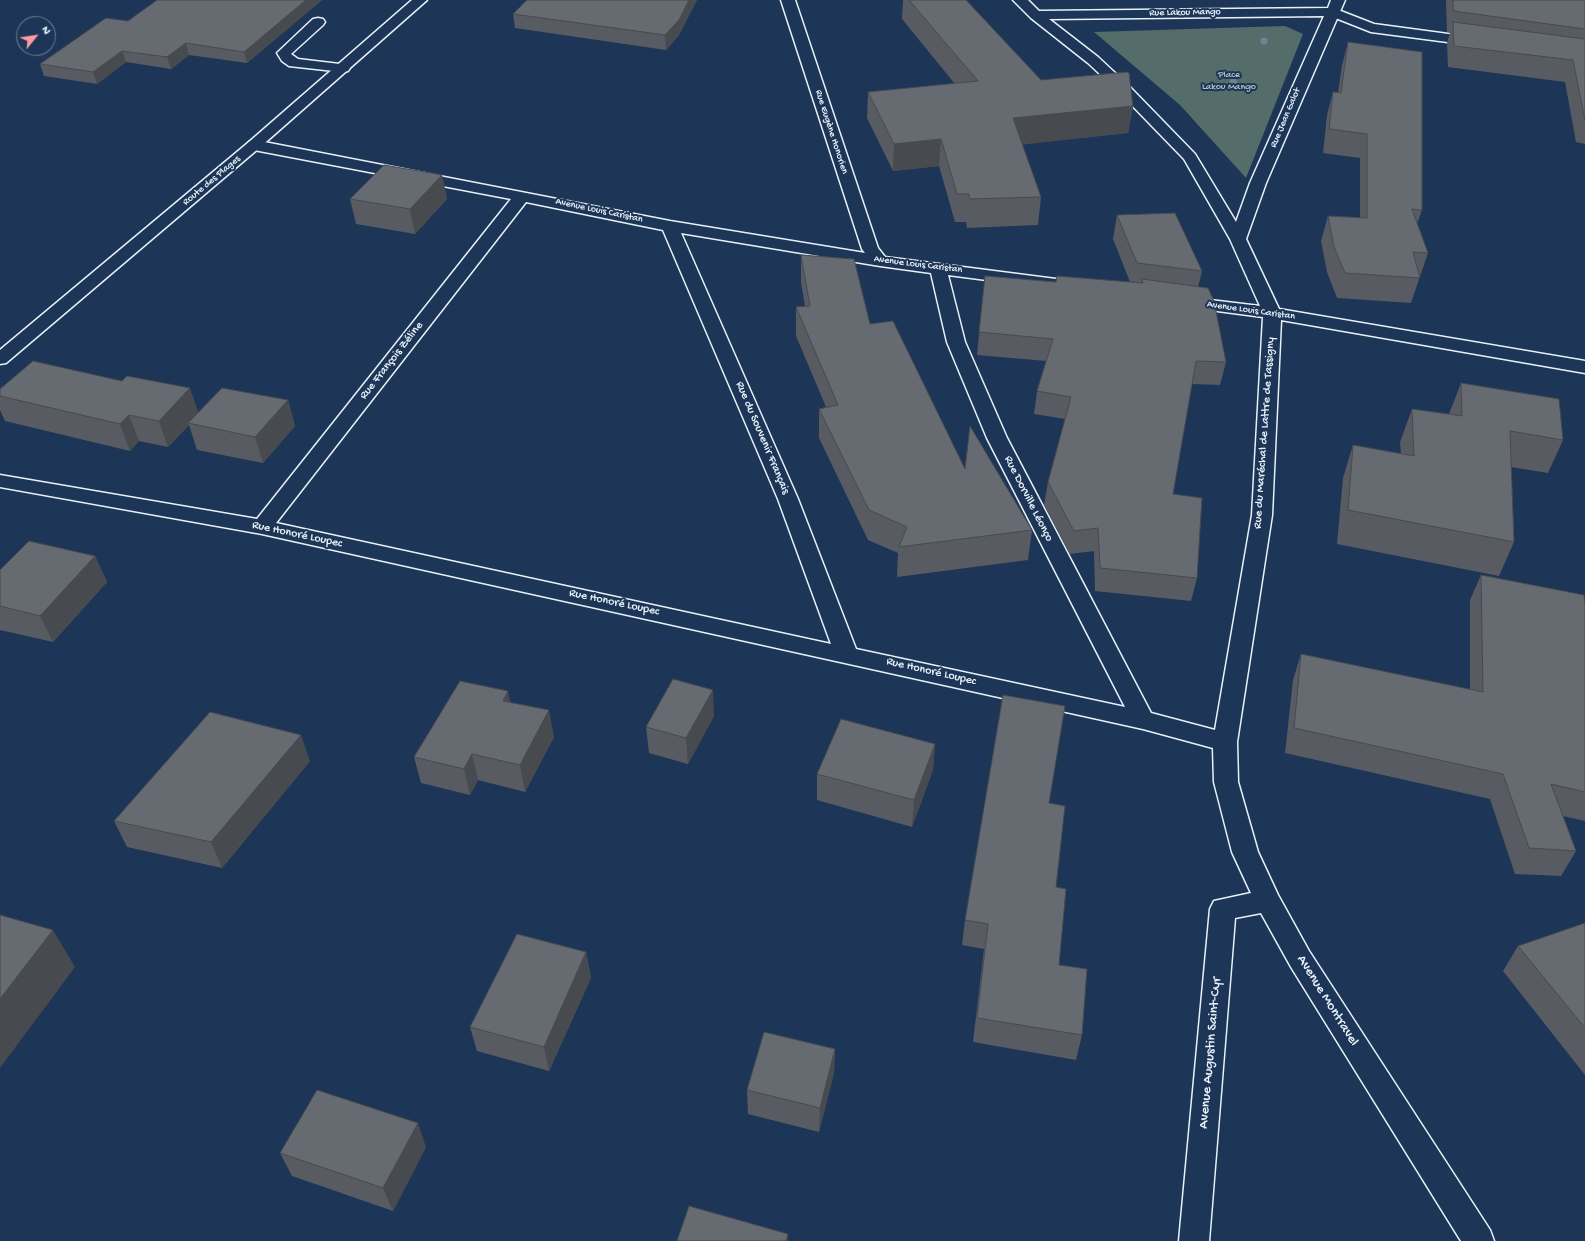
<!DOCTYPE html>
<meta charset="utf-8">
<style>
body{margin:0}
#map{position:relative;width:1585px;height:1241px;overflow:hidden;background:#1d3557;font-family:"Gochi Hand",sans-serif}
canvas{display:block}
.north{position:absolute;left:16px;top:16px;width:40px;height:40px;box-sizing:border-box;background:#1d3557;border:1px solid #6e8097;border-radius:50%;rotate:60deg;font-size:11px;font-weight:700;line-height:16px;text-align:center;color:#e8f1f8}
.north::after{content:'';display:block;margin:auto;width:14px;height:18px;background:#ff9aa2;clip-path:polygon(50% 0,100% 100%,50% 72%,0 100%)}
</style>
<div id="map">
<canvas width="1585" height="1241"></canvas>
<div class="north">N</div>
</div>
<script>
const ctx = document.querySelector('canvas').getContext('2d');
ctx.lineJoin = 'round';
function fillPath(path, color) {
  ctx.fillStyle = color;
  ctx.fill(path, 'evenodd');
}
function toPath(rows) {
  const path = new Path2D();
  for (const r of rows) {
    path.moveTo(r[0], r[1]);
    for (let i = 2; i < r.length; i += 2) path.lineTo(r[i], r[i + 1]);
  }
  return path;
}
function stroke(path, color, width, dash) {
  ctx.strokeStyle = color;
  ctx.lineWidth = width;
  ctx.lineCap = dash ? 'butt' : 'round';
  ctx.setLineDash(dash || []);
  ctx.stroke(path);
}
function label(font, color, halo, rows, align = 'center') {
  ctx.font = font + ' "Gochi Hand",sans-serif';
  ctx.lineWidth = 4;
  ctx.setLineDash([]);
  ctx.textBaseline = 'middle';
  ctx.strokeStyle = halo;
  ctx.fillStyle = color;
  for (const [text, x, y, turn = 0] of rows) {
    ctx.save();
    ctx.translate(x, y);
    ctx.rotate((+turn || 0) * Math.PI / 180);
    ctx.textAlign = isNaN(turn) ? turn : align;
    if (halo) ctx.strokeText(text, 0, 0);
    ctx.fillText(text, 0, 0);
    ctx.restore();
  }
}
fillPath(toPath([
 [1285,26,1303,34,1246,178,1180,105,1094,32]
]), '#546d6a');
const service = toPath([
 [1333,8,1374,24,1478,38,1483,39,1485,42,1483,45,1478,46,1371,32,1328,15,1326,12,1328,9,1333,8],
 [318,18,323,19,325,22,323,25,291,54,298,59,348,65,350,68,348,71,343,72,289,66,282,61,277,53,313,19,318,18]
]);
const minor = toPath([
 [781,0,795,0,878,248,885,257,1056,279,1062,280,1065,284,1062,288,1056,289,948,275,965,342,1007,438,1151,713,1215,730,1252,515,1263,317,1179,306,1176,302,1179,298,1185,297,1260,306,1230,239,1184,159,1118,91,1088,63,1031,18,1013,0,1028,0,1039,11,1328,8,1331,0,1345,0,1266,183,1246,239,1279,309,1585,361,1585,373,1281,320,1272,515,1237,742,1238,782,1258,852,1278,895,1309,951,1490,1230,1494,1241,1461,1241,1291,967,1261,913,1235,918,1209,1241,1179,1241,1210,909,1214,901,1251,893,1232,852,1214,782,1213,748,1143,729,262,534,0,487,0,475,257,519,511,199,254,150,249,148,246,145,249,142,254,140,670,221,865,253,862,249,781,0],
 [1324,16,1250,183,1236,222,1195,154,1128,85,1098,57,1049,19,1324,16],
 [526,202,663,230,778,499,831,644,276,523,526,202],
 [681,233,880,266,931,273,947,342,987,438,1125,707,856,649,798,499,681,233]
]);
const tertiary = toPath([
 [412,0,427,0,259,148,6,363,0,364,0,350,249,142,412,0]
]);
stroke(service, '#e8f1f8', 3);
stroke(minor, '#e8f1f8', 3);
stroke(tertiary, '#e8f1f8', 3);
fillPath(service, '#1d3557');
fillPath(minor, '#1d3557');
fillPath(tertiary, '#1d3557');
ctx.fillStyle = '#708394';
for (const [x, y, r] of [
 [1264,41,3.5],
 [1233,83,4]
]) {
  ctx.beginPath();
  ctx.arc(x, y, r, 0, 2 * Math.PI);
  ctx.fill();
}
fillPath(toPath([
 [322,0,247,63,189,55,171,69,126,62,97,84,44,76,40,64,128,21],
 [527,0,697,0,679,35,666,50,515,28,513,14],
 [903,0,966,0,1041,80,1133,106,1128,133,1022,144,1041,197,1038,225,967,228,966,222,955,222,939,166,893,171,867,118,868,92,955,84,902,19],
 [1446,0,1585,0,1585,144,1576,142,1565,82,1448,67,1447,43,1450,33,1447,32],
 [1348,42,1422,210,1417,224,1428,253,1411,303,1337,298,1327,272,1321,241,1328,216,1360,218,1360,158,1323,153,1327,115,1333,92,1338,93,1342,65],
 [442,175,447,199,415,234,356,224,350,199],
 [1117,215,1202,271,1198,287,1226,362,1220,385,1192,384,1173,494,1197,578,1191,601,1095,591,1094,551,1070,554,1044,505,1048,482,1065,419,1034,414,1037,391,1046,361,977,355,985,276,1056,282,1130,282,1113,239],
 [801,255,870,324,965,469,1032,530,1028,560,897,577,898,553,868,540,819,438,819,409,826,407,796,336,796,307,805,306,801,283],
 [1461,383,1563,440,1548,473,1511,467,1514,542,1499,576,1337,544,1343,478,1353,445,1401,454,1400,442,1412,409,1449,414],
 [0,389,199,412,288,400,295,426,263,463,197,450,189,425,168,447,139,441,130,451,5,421,0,410],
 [95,556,107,582,53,642,0,630,0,570],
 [1481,575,1585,604,1585,821,1563,816,1576,851,1561,876,1515,874,1490,799,1285,753,1293,680,1301,654,1470,690,1470,600],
 [511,702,554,737,525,792,478,780,470,795,421,783,414,757],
 [714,716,688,764,649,753,646,727],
 [935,744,933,770,912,827,817,800,817,774],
 [310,761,222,868,127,847,114,821],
 [1049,803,1056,887,1059,965,1082,1035,1076,1060,973,1042,984,949,962,945,965,920],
 [1585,923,1585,1075,1503,971,1518,946],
 [586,952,591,978,549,1071,477,1051,470,1027],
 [835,1049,834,1073,819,1132,748,1114,747,1090],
 [426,1147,393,1211,292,1176,280,1153]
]), '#585b61');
fillPath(toPath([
 [306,0,322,0,247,63,244,52],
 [689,0,697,0,679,35,666,50,665,35],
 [186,43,189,55,171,69,167,57],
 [122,51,126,62,97,84,93,72],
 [1133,106,1128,133,1010,146,1013,118],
 [941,139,939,166,893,171,894,144],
 [442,175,447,199,415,234,410,209],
 [190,388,199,414,188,423,189,425,168,447,159,421],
 [288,400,295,426,263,463,255,437],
 [129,415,139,441,130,451,120,424],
 [95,556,107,582,53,642,40,616],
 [713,690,714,716,688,764,686,738],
 [508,691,514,718,503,701],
 [549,710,554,737,525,792,520,765],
 [301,735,310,761,222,868,211,842],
 [935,744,933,770,912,827,914,800],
 [472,754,478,780,470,795,464,769],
 [53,930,75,967,0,1068,0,999],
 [586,952,591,978,549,1071,544,1047],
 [835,1049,834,1073,819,1132,820,1108],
 [418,1123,426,1147,393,1211,383,1188],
 [788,1234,788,1241,786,1241]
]), '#474a4f');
const building = toPath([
 [157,0,306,0,244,52,186,43,167,57,122,51,93,72,40,64,106,18,128,21,157,0],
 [527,0,689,0,679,20,665,35,513,14,527,0],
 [909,0,966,0,1041,80,1127,72,1129,73,1133,106,1013,118,1041,197,970,199,969,194,957,194,941,139,894,144,868,92,978,81,909,0],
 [1453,0,1585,0,1585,29,1453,11,1453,0],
 [1453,22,1585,39,1585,120,1573,60,1454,46,1453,22],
 [1348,42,1422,52,1422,210,1412,209,1428,253,1413,252,1420,278,1345,273,1334,247,1328,216,1367,218,1367,134,1329,129,1333,92,1341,93,1348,42],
 [384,165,442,175,410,209,350,199,384,165],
 [1175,213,1202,271,1137,263,1117,215,1175,213],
 [801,255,854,259,870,324,893,321,965,469,970,426,1032,530,899,547,907,527,869,510,819,409,838,405,796,307,810,306,801,255],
 [985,276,1056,282,1057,276,1143,283,1142,279,1208,288,1214,301,1226,362,1196,361,1173,494,1202,498,1197,578,1100,568,1098,528,1074,531,1048,482,1071,397,1037,391,1053,339,979,332,985,276],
 [33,361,122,381,127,376,190,388,159,421,129,415,120,424,0,396,0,389,33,361],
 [1461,383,1559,399,1563,440,1510,431,1514,542,1348,510,1353,445,1414,456,1412,409,1462,416,1461,383],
 [222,388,288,400,255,437,188,423,222,388],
 [29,541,95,556,40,616,0,606,0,570,29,541],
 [1481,575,1584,595,1585,604,1585,792,1551,784,1576,851,1529,848,1503,774,1294,728,1301,654,1483,692,1481,575],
 [673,679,713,690,686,738,646,727,673,679],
 [460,681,508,691,503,701,549,710,520,765,472,754,464,769,414,757,460,681],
 [1003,695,1065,706,1049,803,1065,806,1056,887,1066,889,1059,965,1087,969,1082,1035,977,1018,988,924,965,920,1003,695],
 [210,712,301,735,211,842,114,821,210,712],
 [841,719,935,744,914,800,817,774,841,719],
 [0,915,53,930,0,999,0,915],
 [1585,923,1585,1028,1518,946,1585,923],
 [517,934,586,952,544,1047,470,1027,517,934],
 [764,1032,835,1049,820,1108,747,1090,764,1032],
 [317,1090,418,1123,383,1188,280,1153,317,1090],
 [689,1206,788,1234,786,1241,677,1241,689,1206]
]);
fillPath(building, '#666a71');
stroke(building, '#474a4f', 1);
label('10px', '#e8f1f8', '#1d3557', [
 ["Rue Lakou Mango",1185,13,-1],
 ["Rue Jean Galot",1286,118,-67],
 ["Rue Eugène Honorien",831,132,72],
 ["Route des Plages",212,181,-40],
 ["Avenue Louis Caristan",599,211,12],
 ["Avenue Louis Caristan",918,265,7],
 ["Avenue Louis Caristan",1251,311,8]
]);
label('10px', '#b4c3c6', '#1d3557', [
 ["Place",1229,75],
 ["Lakou Mango",1229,87]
]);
label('12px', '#e8f1f8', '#1d3557', [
 ["Rue François Zéline",392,361,-52],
 ["Rue du Maréchal de Lattre de Tassigny",1265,433,-86],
 ["Rue du Souvenir Français",762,438,67],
 ["Rue Dorville Léonço",1028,499,63],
 ["Rue Honoré Loupec",297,535,12],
 ["Rue Honoré Loupec",614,603,12],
 ["Rue Honoré Loupec",931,672,13]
]);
label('14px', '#e8f1f8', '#1d3557', [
 ["Avenue Montravel",1327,1001,58],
 ["Avenue Augustin Saint-Cyr",1211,1053,-85]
]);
</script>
